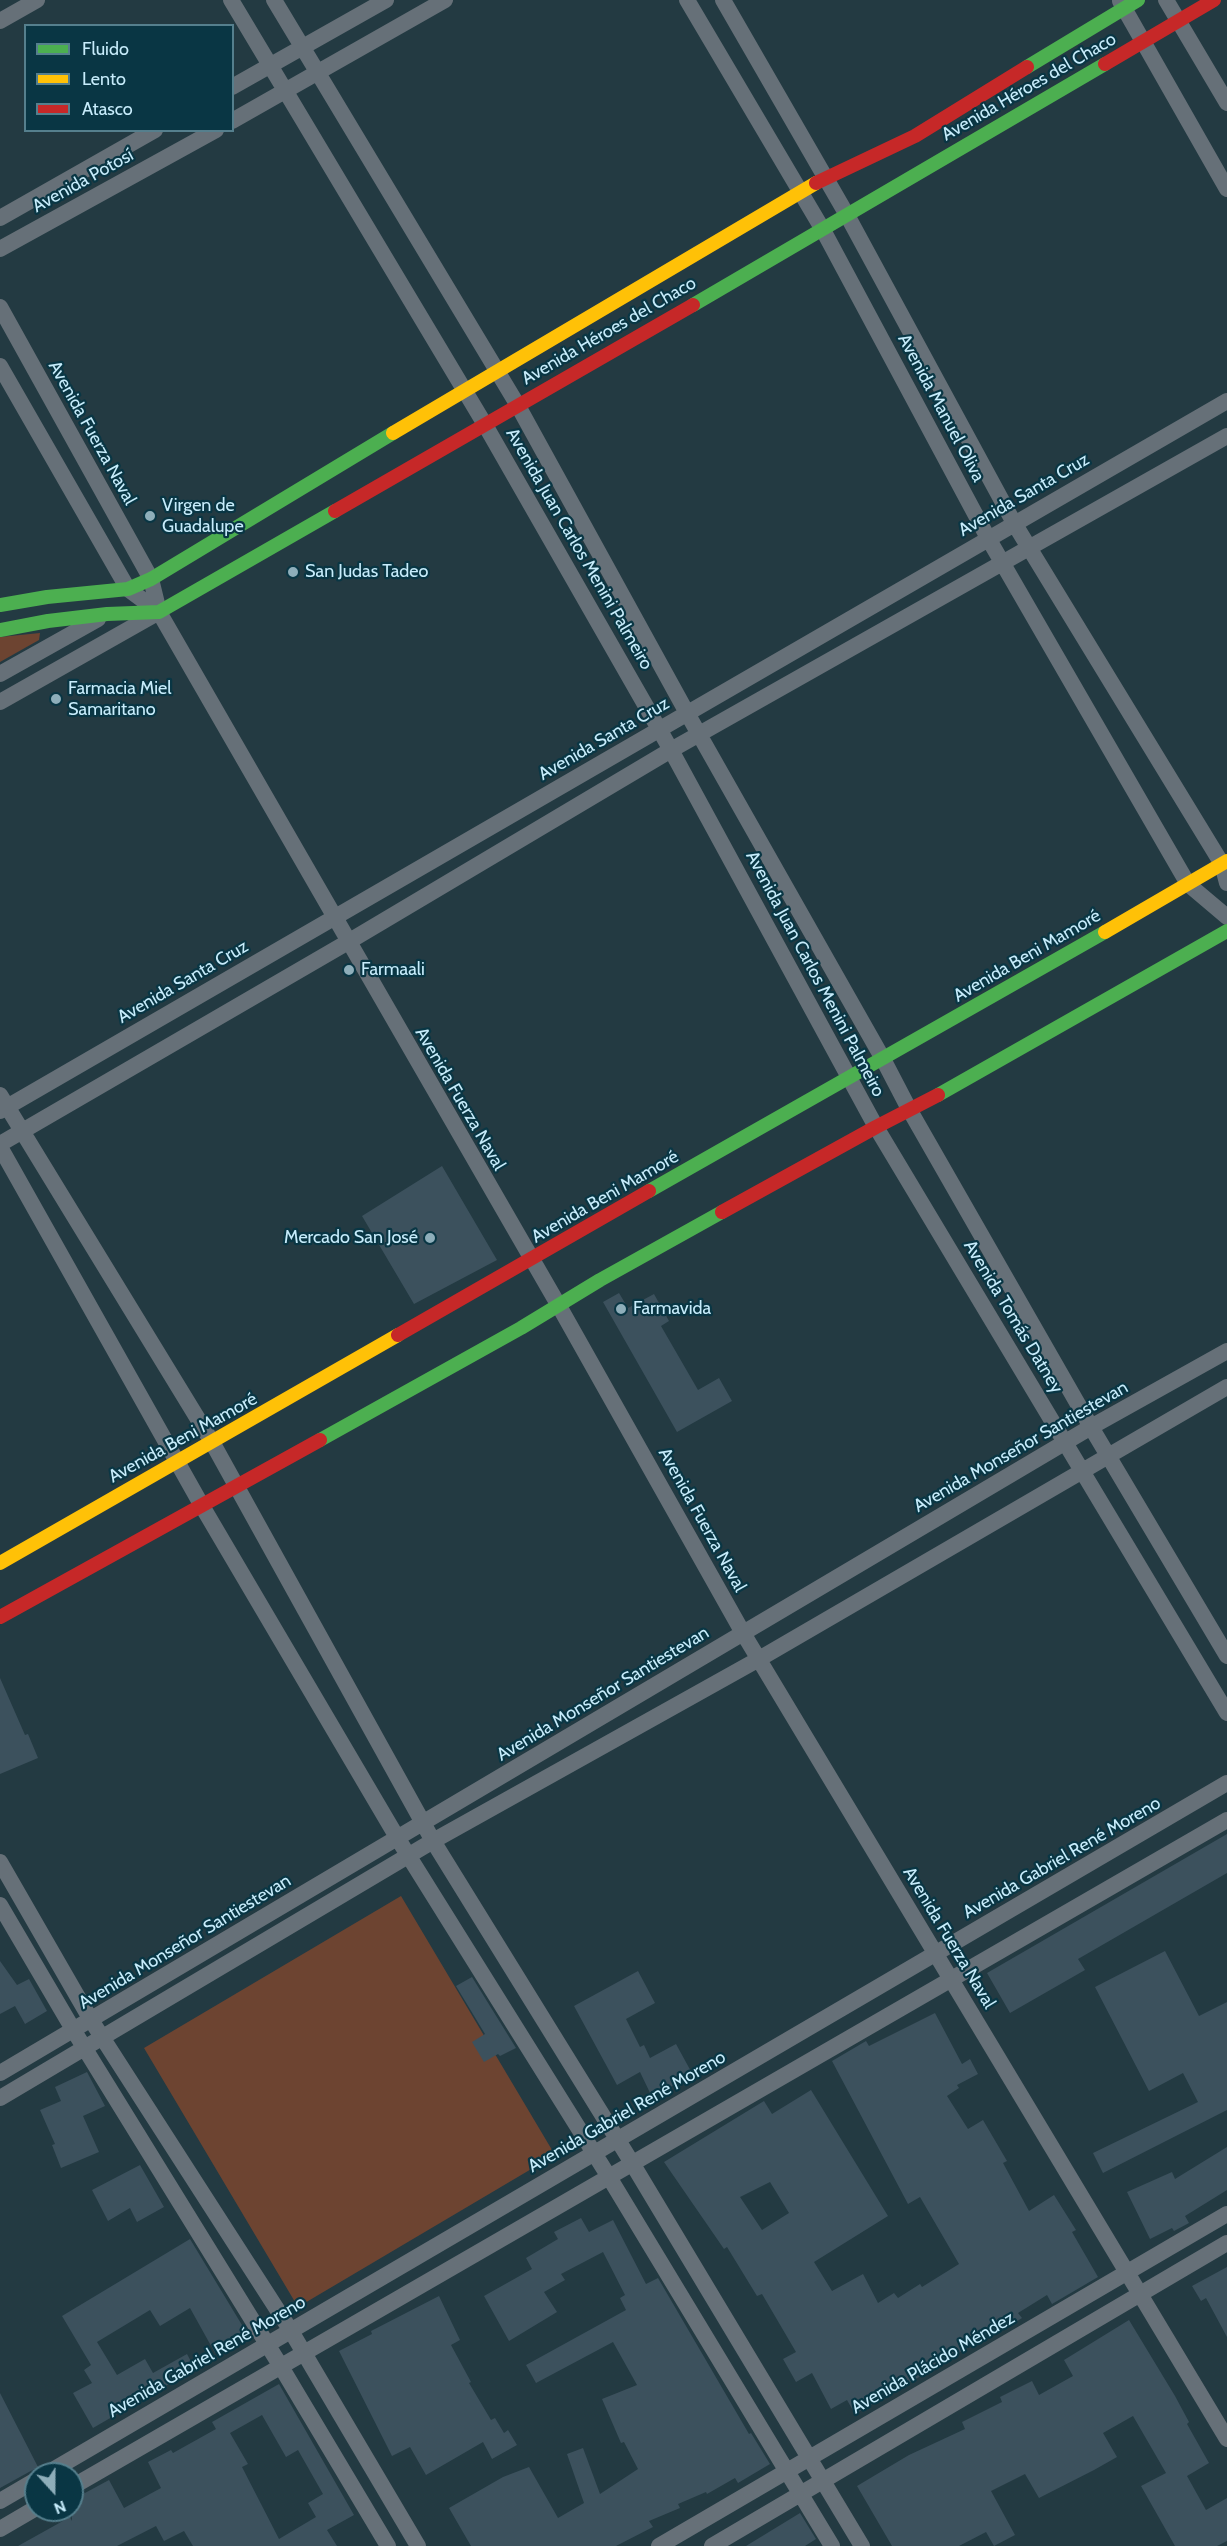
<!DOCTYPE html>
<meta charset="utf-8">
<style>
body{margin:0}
#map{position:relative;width:1227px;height:2546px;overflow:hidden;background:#233a42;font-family:Cabin,sans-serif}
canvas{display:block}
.legend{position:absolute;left:24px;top:24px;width:210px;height:108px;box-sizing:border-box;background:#093644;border:2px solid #557f8d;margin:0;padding:8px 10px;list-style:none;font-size:18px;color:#c7ecfb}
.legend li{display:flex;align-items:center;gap:12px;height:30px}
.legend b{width:30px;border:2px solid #557f8d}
.north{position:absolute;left:24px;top:2462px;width:60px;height:60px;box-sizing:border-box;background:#093644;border:2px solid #557f8d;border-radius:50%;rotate:159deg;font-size:16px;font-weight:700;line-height:24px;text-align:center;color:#c7ecfb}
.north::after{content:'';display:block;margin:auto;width:21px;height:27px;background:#8eaeba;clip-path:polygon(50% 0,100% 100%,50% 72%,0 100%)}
</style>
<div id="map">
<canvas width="1227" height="2546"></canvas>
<ul class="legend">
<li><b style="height:8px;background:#4caf50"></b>Fluido</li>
<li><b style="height:8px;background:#ffc107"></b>Lento</li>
<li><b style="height:8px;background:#c62828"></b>Atasco</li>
</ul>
<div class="north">N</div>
</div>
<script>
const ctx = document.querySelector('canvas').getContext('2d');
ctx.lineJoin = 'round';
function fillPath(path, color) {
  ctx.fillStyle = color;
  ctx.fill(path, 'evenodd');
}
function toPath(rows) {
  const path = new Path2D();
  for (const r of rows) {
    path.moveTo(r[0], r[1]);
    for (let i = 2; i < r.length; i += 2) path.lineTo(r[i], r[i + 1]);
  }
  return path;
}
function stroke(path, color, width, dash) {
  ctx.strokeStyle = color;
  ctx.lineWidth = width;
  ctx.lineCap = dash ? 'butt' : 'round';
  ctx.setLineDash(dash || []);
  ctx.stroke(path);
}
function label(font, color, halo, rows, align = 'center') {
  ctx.font = font + ' Cabin,sans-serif';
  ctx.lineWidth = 4.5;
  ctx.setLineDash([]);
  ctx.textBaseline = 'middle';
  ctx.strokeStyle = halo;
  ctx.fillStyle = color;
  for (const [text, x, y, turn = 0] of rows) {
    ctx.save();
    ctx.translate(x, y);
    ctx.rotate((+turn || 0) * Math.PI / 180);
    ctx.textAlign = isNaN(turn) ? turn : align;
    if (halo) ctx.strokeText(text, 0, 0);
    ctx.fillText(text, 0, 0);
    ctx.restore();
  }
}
fillPath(toPath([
 [40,633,39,640,0,662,0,637],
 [401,1896,555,2155,298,2307,144,2048]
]), '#6d4431');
fillPath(toPath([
 [442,1166,497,1260,414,1304,362,1216],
 [619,1293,628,1308,654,1294,669,1321,661,1326,698,1390,719,1378,732,1401,677,1432,603,1302],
 [0,1678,25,1735,28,1734,38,1758,0,1774],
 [1227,1834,1227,1873,1078,1959,1085,1970,1010,2013,987,1973],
 [1165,1951,1199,2016,1227,2002,1227,2110,1103,2173,1093,2153,1198,2102,1183,2073,1149,2091,1095,1987],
 [0,1961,17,1985,29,1979,47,2011,25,2024,15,2006,0,2014],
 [638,1971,655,2003,626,2019,640,2047,644,2045,650,2058,676,2044,693,2075,652,2097,640,2072,617,2085,574,2006],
 [472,1977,516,2048,500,2056,498,2054,484,2062,472,2042,485,2034,456,1986],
 [935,2013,962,2064,970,2059,978,2074,957,2085,959,2088,947,2096,968,2129,983,2120,1007,2161,1003,2163,1029,2211,1054,2195,1076,2230,1072,2232,1098,2277,1052,2304,1047,2295,1018,2313,1022,2318,1011,2325,993,2334,992,2332,940,2365,855,2414,847,2400,831,2409,812,2373,796,2382,783,2359,796,2352,762,2294,757,2296,727,2247,724,2249,664,2162,764,2101,772,2114,811,2090,888,2216,814,2262,832,2291,863,2274,878,2303,894,2293,898,2298,920,2284,922,2287,959,2264,920,2197,908,2204,832,2061,866,2041,869,2046],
 [770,2182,789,2213,762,2230,740,2197],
 [87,2072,105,2106,83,2116,99,2152,61,2168,52,2145,55,2144,40,2110,61,2101,55,2087],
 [1227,2147,1227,2190,1185,2216,1189,2223,1174,2231,1172,2228,1150,2239,1127,2192,1172,2172,1175,2179],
 [140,2165,164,2207,137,2222,130,2208,108,2221,92,2190],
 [581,2218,589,2232,613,2220,646,2284,658,2278,749,2434,751,2433,770,2464,738,2483,735,2478,707,2494,706,2492,678,2504,680,2508,649,2521,653,2527,616,2546,471,2546,449,2508,503,2477,529,2467,558,2518,584,2503,567,2454,583,2448,600,2494,638,2469,624,2442,621,2443,602,2399,637,2385,613,2342,536,2383,526,2365,626,2310,620,2298,625,2295,603,2252,561,2274,565,2280,544,2292,557,2312,509,2341,484,2296,532,2269,526,2258,558,2239,554,2232],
 [190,2239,248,2335,215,2353,190,2308,160,2326,150,2310,97,2342,117,2375,145,2359,153,2373,187,2354,195,2369,93,2428,73,2393,92,2383,84,2370,91,2365,62,2316],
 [1227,2267,1227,2337,1206,2298,1201,2301,1192,2286],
 [439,2296,460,2340,451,2345,471,2382,469,2383,491,2420,495,2418,504,2433,508,2430,517,2445,492,2459,483,2442,426,2475,410,2447,392,2456,339,2351,372,2334,371,2331],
 [1129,2320,1175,2396,1189,2422,1187,2424,1209,2463,1187,2476,1206,2510,1227,2498,1227,2541,1217,2546,1175,2546,1141,2486,1166,2473,1133,2416,1103,2433,1117,2457,1094,2470,1039,2498,1025,2474,991,2491,1015,2535,994,2546,986,2532,959,2546,892,2546,857,2486,909,2455,965,2429,962,2422,1002,2402,1000,2397,1032,2381,1039,2395,1073,2376,1064,2360],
 [279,2384,354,2515,327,2530,337,2546,193,2546,184,2531,164,2541,156,2526,117,2546,18,2546,70,2517,72,2521,72,2500,109,2480,124,2508,161,2488,148,2462,171,2450,173,2453,216,2429,212,2422],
 [262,2415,286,2457,298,2450,323,2494,308,2503,316,2517,279,2539,242,2467,248,2464,230,2433],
 [0,2393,38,2467,0,2488],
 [800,2513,816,2539,805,2546,746,2546]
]), '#3c515d');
stroke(toPath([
 [231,0,484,423,671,750,876,1127,1227,1713],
 [274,0,517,404,687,713,883,1059,909,1109,1091,1427,1227,1656],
 [687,0,823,230,988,538,1188,884,1227,917],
 [723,0,847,215,1014,523,1222,864,1227,883],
 [1166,0,1227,103],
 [1120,1,1227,189],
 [0,21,37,0],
 [232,87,386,0],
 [232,121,445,0],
 [0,218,155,130],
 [0,249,216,130],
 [0,307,151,579,159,612,128,589,0,366],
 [0,674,98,619],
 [0,702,159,612,559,1306,743,1633,1227,2439],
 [0,1095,212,1442,433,1841,632,2163,862,2546],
 [0,1111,1227,401],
 [0,1144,348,942,671,750,1227,436],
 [0,1147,202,1506,398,1839,609,2177,832,2546],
 [0,1862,91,2020,291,2331,418,2546],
 [0,1905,74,2031,280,2365,388,2546],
 [0,2073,1091,1427,1227,1351],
 [0,2098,433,1841,759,1659,1227,1387],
 [46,2474,1227,1783],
 [72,2487,1227,1820],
 [0,2501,36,2480],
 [0,2529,36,2508],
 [659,2546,1227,2214],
 [712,2546,1227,2243]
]), '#667078', 16);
stroke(toPath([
 [1027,67,1138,0],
 [693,305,1105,64],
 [0,605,47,597,128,589,151,579,393,433],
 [0,630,48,621,107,614,159,612,335,511],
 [938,1095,1227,931],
 [649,1191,1105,932],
 [320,1440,521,1328,600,1280,722,1212]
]), '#4caf50', 14);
stroke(toPath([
 [393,433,816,183],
 [1105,932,1227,861],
 [0,1563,398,1335]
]), '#ffc107', 14);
stroke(toPath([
 [1105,64,1214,0],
 [816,183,915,136,1027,67],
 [335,511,693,305],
 [722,1212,876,1127,938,1095],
 [398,1335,649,1191],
 [0,1617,320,1440]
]), '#c62828', 14);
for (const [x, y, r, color] of [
 [150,516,6,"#8eaeba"],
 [293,572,6,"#8eaeba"],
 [56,699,6,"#8eaeba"],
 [349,970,6,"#8eaeba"],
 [430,1238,6,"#8eaeba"],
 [621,1309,6,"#8eaeba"]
]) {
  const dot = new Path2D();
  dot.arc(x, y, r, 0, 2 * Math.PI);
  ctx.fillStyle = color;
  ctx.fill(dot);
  stroke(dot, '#093644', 2);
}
label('18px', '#c7ecfb', '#093644', [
 ["Avenida Héroes del Chaco",1029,87,-30],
 ["Avenida Potosí",83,181,-29],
 ["Avenida Héroes del Chaco",609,331,-30],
 ["Avenida Manuel Oliva",941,408,62],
 ["Avenida Fuerza Naval",92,433,61],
 ["Avenida Santa Cruz",1024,495,-30],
 ["Avenida Juan Carlos Menini Palmeiro",579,549,60],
 ["Avenida Santa Cruz",604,739,-30],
 ["Avenida Beni Mamoré",1027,956,-30],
 ["Avenida Juan Carlos Menini Palmeiro",815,974,62],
 ["Avenida Santa Cruz",183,982,-30],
 ["Avenida Fuerza Naval",460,1099,60],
 ["Avenida Beni Mamoré",605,1197,-30],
 ["Avenida Tomás Datney",1013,1317,59],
 ["Avenida Beni Mamoré",183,1438,-29],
 ["Avenida Monseñor Santiestevan",1021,1447,-30],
 ["Avenida Fuerza Naval",702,1520,61],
 ["Avenida Monseñor Santiestevan",603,1694,-31],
 ["Avenida Gabriel René Moreno",1062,1858,-30],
 ["Avenida Fuerza Naval",949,1938,59],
 ["Avenida Monseñor Santiestevan",185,1942,-31],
 ["Avenida Gabriel René Moreno",627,2112,-30],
 ["Avenida Gabriel René Moreno",207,2357,-30],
 ["Avenida Plácido Méndez",933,2363,-30]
]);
label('18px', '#c7ecfb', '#093644', [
 ["Virgen de",162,506],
 ["Guadalupe",162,527],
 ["San Judas Tadeo",305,572],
 ["Farmacia Miel",68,689],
 ["Samaritano",68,710],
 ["Farmaali",361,970],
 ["Mercado San José",418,1238,"right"],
 ["Farmavida",633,1309]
], 'left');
</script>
